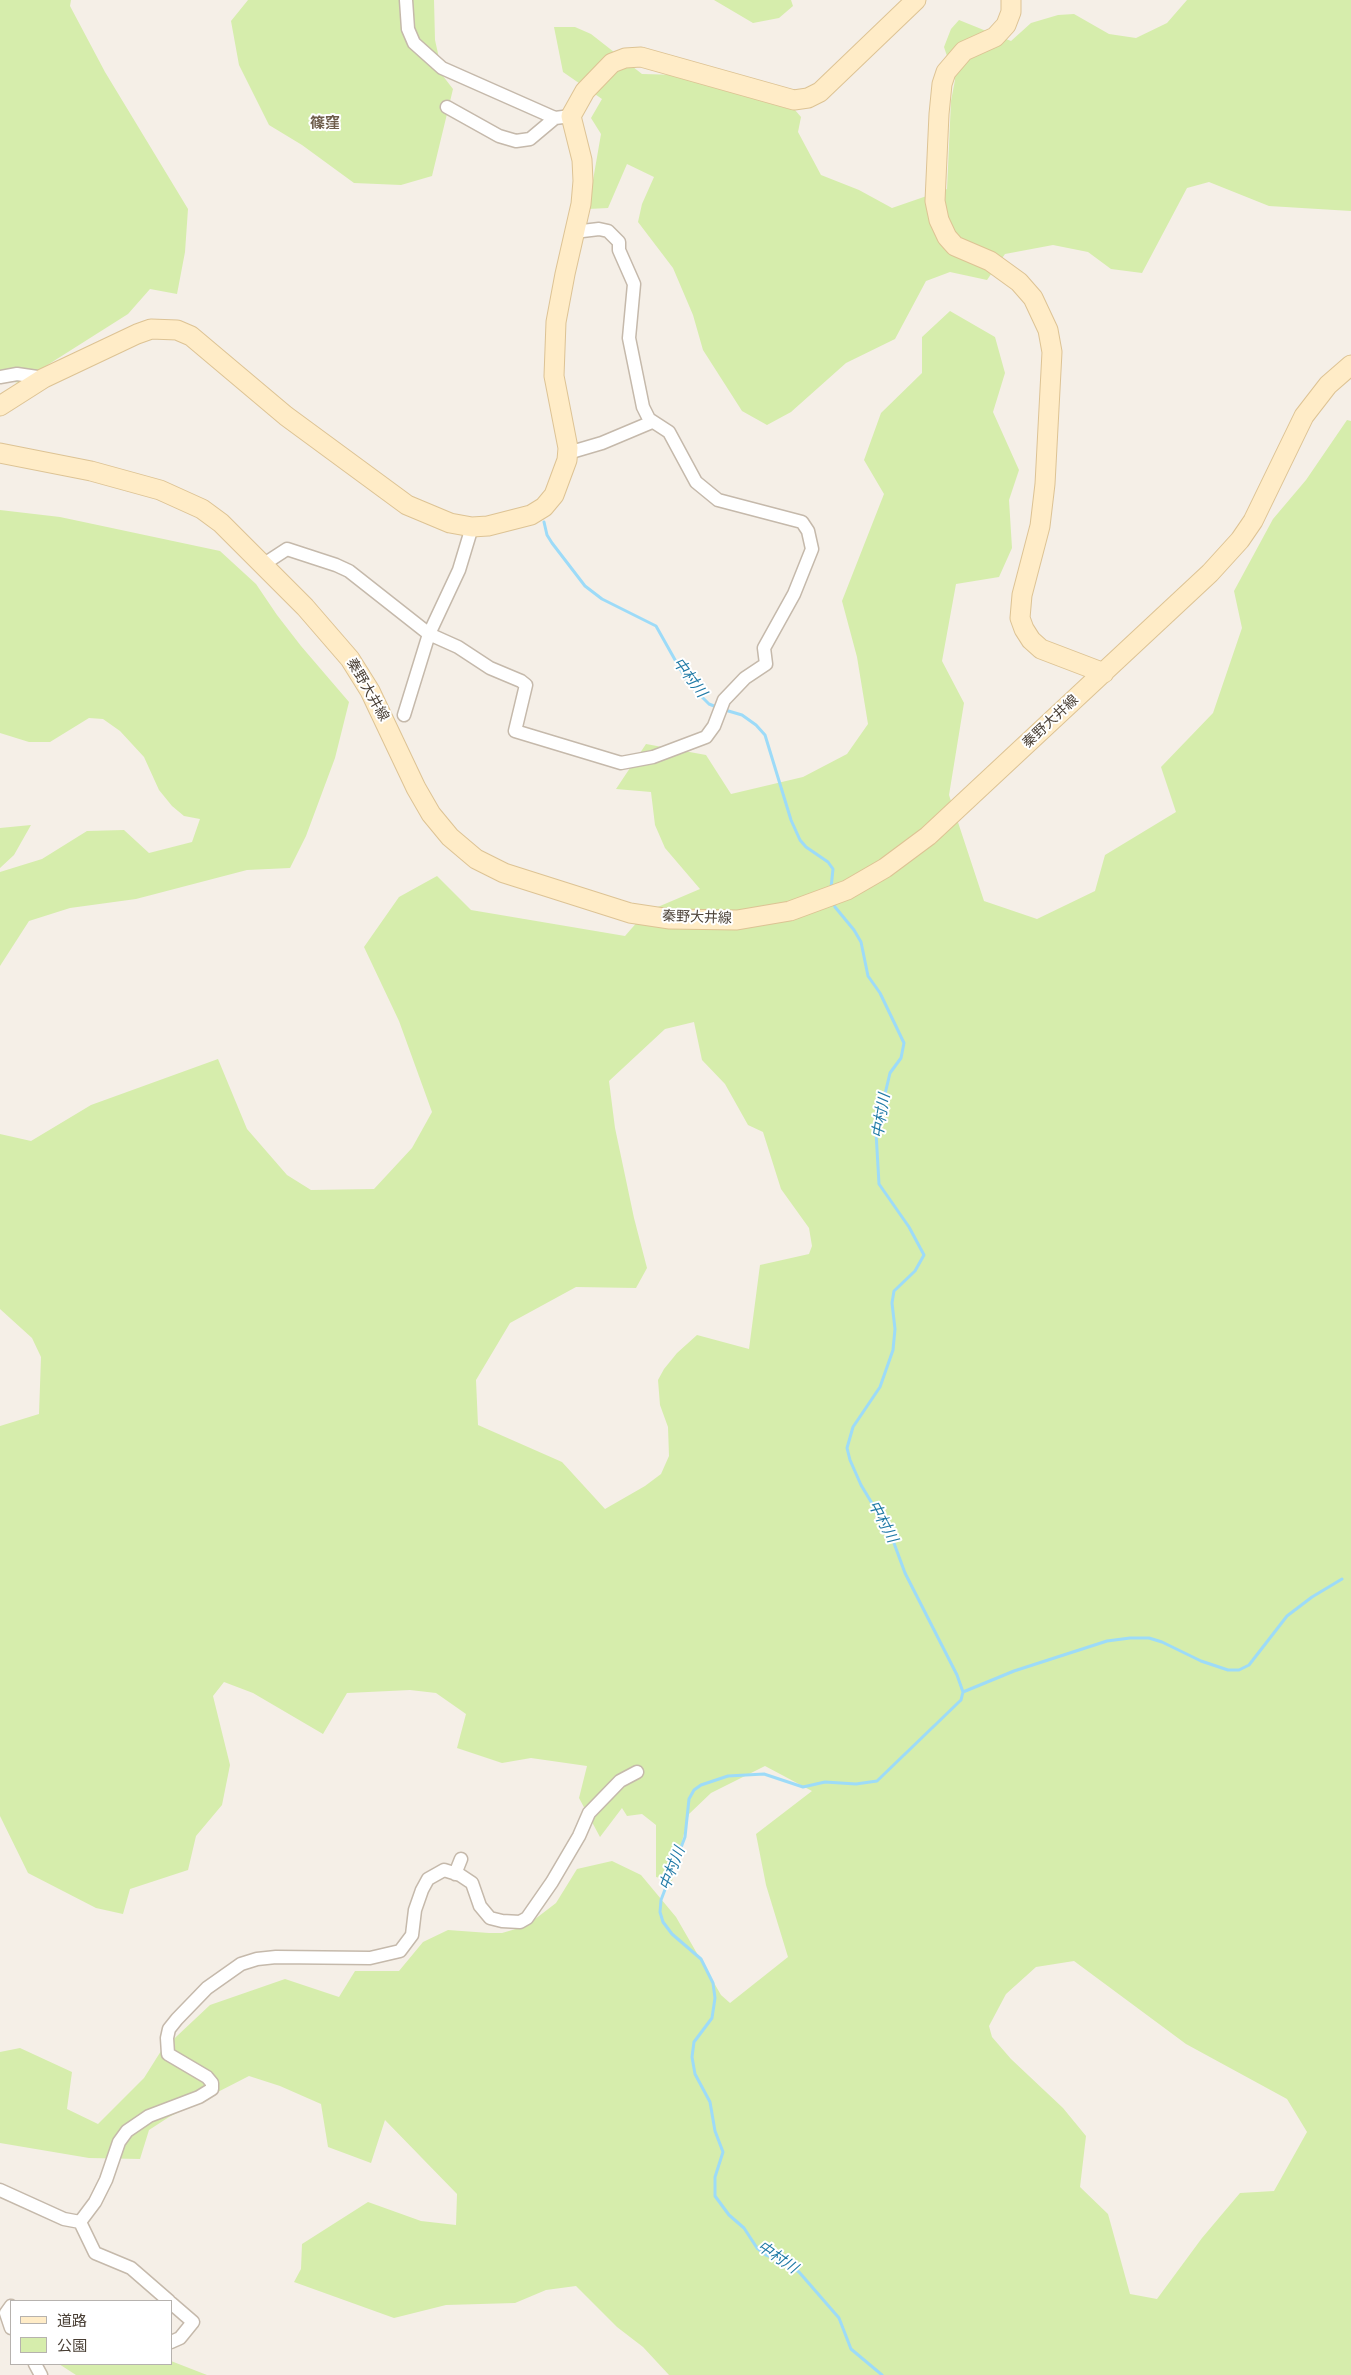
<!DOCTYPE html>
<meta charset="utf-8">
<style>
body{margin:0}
#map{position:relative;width:1351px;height:2375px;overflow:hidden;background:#f5efe7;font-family:"Roboto Condensed","Noto Sans JP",sans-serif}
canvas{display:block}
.legend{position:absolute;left:10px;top:2300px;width:162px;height:65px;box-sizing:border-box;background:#fff;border:1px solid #b6b2ae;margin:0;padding:6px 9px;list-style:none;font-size:15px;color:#493f35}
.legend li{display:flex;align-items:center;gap:10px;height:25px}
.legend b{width:25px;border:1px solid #b6b2ae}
</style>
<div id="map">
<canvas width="1351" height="2375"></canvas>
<ul class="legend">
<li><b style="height:6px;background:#ffecc7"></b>道路</li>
<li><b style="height:14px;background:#d6edac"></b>公園</li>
</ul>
</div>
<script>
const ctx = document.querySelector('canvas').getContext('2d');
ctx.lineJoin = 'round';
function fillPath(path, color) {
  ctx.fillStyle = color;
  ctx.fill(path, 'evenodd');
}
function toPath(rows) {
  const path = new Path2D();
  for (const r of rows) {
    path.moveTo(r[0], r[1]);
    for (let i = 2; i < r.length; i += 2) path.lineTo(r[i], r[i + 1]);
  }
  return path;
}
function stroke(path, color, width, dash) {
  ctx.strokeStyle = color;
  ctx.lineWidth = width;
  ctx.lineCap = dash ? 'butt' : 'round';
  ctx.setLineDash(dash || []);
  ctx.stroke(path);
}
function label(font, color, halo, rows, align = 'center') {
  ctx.font = font + ' "Roboto Condensed","Noto Sans JP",sans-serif';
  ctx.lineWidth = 4;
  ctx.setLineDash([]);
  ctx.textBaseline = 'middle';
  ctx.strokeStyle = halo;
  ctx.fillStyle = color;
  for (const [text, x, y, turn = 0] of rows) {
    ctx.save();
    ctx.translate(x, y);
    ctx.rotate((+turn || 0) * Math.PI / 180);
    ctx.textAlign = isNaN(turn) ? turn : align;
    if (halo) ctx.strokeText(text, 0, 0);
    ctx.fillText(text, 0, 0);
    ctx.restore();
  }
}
fillPath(toPath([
 [0,0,71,0,70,6,105,72,188,209,185,252,177,294,150,289,128,314,19,383,0,379],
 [248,0,434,0,435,40,443,76,453,89,432,176,401,185,354,183,302,145,269,125,239,65,231,21],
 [714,0,791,0,793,6,779,18,753,23],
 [1187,0,1351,0,1351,211,1269,206,1209,182,1187,188,1142,273,1111,269,1088,252,1053,245,1005,254,987,280,950,272,926,281,895,339,846,363,791,412,767,425,742,411,703,350,693,315,673,268,638,222,642,204,654,177,627,164,608,208,588,209,601,134,591,118,602,99,563,72,554,27,575,27,591,34,642,74,680,75,698,83,789,103,801,117,798,132,821,175,859,190,892,208,947,189,951,101,955,80,944,47,951,29,959,20,1011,41,1031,23,1058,15,1074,14,1109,34,1136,38,1167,23],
 [950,311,995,337,1005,373,993,412,1019,470,1009,500,1012,548,999,577,956,584,942,661,964,703,949,795,984,901,1037,919,1095,891,1105,855,1176,812,1161,767,1213,713,1242,628,1234,591,1273,519,1306,480,1347,420,1351,421,1351,2375,669,2375,643,2347,617,2327,576,2286,546,2290,515,2303,446,2305,394,2318,294,2282,301,2269,302,2244,368,2202,421,2221,456,2225,457,2194,385,2120,371,2163,328,2147,321,2104,280,2086,249,2076,169,2117,149,2130,140,2159,89,2158,0,2143,0,2052,20,2048,72,2072,67,2109,98,2124,144,2078,161,2051,210,2005,285,1979,339,1997,355,1971,399,1971,423,1942,448,1930,489,1933,502,1933,526,1926,556,1903,577,1869,612,1861,641,1875,676,1917,721,1995,730,2003,788,1957,766,1885,756,1834,812,1791,765,1766,711,1793,689,1814,672,1881,656,1877,656,1825,642,1814,627,1816,622,1808,600,1837,579,1798,587,1766,531,1758,502,1763,457,1748,466,1714,436,1693,410,1690,347,1693,323,1734,253,1693,224,1682,213,1696,230,1765,222,1805,196,1836,188,1870,130,1889,123,1914,96,1908,28,1873,0,1816,0,1426,39,1414,41,1357,32,1338,0,1309,0,1134,31,1141,91,1105,218,1059,247,1129,287,1175,311,1190,374,1189,412,1148,432,1112,399,1021,364,947,399,897,437,876,471,910,625,936,646,912,700,889,665,848,655,825,651,792,616,789,646,744,706,755,731,794,803,777,847,754,868,724,857,657,842,601,884,494,864,460,881,413,922,373,922,337],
 [694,1022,702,1060,725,1084,748,1125,763,1132,781,1189,809,1228,812,1246,809,1254,760,1265,749,1349,697,1335,677,1353,664,1369,658,1380,660,1405,668,1427,669,1456,661,1474,645,1486,605,1509,562,1462,478,1425,476,1380,510,1323,576,1287,636,1288,647,1268,634,1218,615,1128,609,1081,665,1029],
 [1074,1961,1186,2044,1287,2099,1307,2132,1274,2191,1240,2193,1202,2238,1157,2299,1130,2294,1108,2214,1080,2187,1086,2136,1063,2108,1011,2059,992,2037,989,2026,1006,1994,1036,1967],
 [0,510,60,517,220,551,256,584,277,615,301,646,349,702,335,758,306,836,290,868,247,870,136,899,70,908,29,921,0,966,0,872,42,859,87,831,124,830,149,853,192,842,200,819,184,816,172,806,159,790,144,757,120,731,103,719,89,718,50,742,29,742,0,733],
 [31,825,14,855,0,868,0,828],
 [171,2361,207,2375,76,2375,59,2364,171,2364]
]), '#d6edac');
stroke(toPath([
 [544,522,547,535,552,543,585,586,602,599,656,626,688,683,709,704,719,708],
 [725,710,742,715,756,725,765,735,791,820,800,840,806,847,828,862,833,869,831,888],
 [833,902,835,907,854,930,861,942,868,976,880,993,904,1043,901,1058,890,1073,876,1132,879,1184,909,1227,924,1255,915,1271,894,1291,892,1303,895,1329,893,1350,880,1387,853,1427,847,1448,850,1460,861,1485,891,1535,905,1573,957,1675,963,1692,961,1700,877,1781,856,1784,825,1782,803,1787,764,1774,728,1776,701,1785,694,1790,689,1799,685,1837,661,1900,660,1912,663,1922,672,1934,701,1959,713,1983,715,1998,712,2018,694,2042,692,2057,695,2074,710,2102,715,2131,723,2152,715,2177,715,2196,729,2215,744,2228,757,2248,766,2255,785,2262,799,2272,839,2318,851,2349,882,2375],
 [963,1692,1014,1671,1107,1641,1130,1638,1149,1638,1162,1642,1201,1661,1228,1670,1239,1670,1249,1665,1287,1616,1312,1597,1342,1579]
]), '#9ddbf8', 3);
const street = toPath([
 [406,0,408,29,414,43,442,68,555,118,571,116],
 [447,107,499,136,516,141,530,139,555,118],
 [0,377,17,374,44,378],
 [568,453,602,443,652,422],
 [264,564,287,549,336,565,349,571,429,634,458,647,490,668,521,681,526,685,515,731,621,763,653,757,706,737,714,726,724,700,745,678,766,664,764,648,794,594,812,549,808,531,802,522,718,500,696,482,669,432,649,419,643,407,629,338,634,284,619,250,619,242,608,231,599,229,574,232],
 [404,715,429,634,459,570,472,527],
 [455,1874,461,1859],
 [0,2190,64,2219,80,2222,95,2253,131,2268,169,2301],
 [80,2222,95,2202,106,2180,119,2142,127,2131,149,2116,199,2097,212,2089,212,2083,207,2077,168,2054,167,2038,169,2029,177,2019,207,1988,241,1964,257,1959,276,1957,370,1958,400,1951,412,1935,415,1910,422,1890,428,1879,444,1870,460,1875,472,1883,480,1906,490,1918,502,1921,520,1922,527,1918,552,1882,579,1836,589,1813,620,1781,637,1772],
 [171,2303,193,2322,180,2338,171,2342],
 [11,2306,6,2313,11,2328],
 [35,2364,41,2375]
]);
const secondary = toPath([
 [1011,0,1011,12,1006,25,995,37,964,51,946,72,942,84,939,114,935,201,939,220,947,237,955,246,990,261,1019,282,1033,298,1048,330,1052,352,1045,484,1040,526,1022,595,1020,618,1024,629,1031,640,1041,649,1104,673],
 [0,406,44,378,137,334,151,329,177,330,191,336,286,416,407,505,450,523,472,527,488,526,531,515,544,507,554,495,567,460,568,448,554,376,556,322,565,274,581,204,583,181,582,160,571,116,585,91,612,63,625,58,641,57,794,100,808,98,820,92,916,0],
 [0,453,91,471,160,490,202,509,221,523,305,607,350,659,370,691,416,788,431,814,450,837,476,859,504,873,630,913,670,919,737,920,790,911,847,890,885,868,928,836,1210,573,1240,540,1253,521,1304,416,1328,385,1351,365]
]);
stroke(street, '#c5b9ab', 15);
stroke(secondary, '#ddc394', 21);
stroke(street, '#fff', 12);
stroke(secondary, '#ffecc7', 19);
label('14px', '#493f35', '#fff', [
 ["秦野大井線",367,690,60],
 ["秦野大井線",1051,722,-43],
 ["秦野大井線",697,918,2]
]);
label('bold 15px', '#6d5c4b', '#fff', [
 ["篠窪",325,124]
]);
label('italic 15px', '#207aa6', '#fff', [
 ["中村川",689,678,53],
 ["中村川",882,1116,-81],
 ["中村川",882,1522,62],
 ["中村川",673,1869,-69],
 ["中村川",777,2258,34]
]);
</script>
